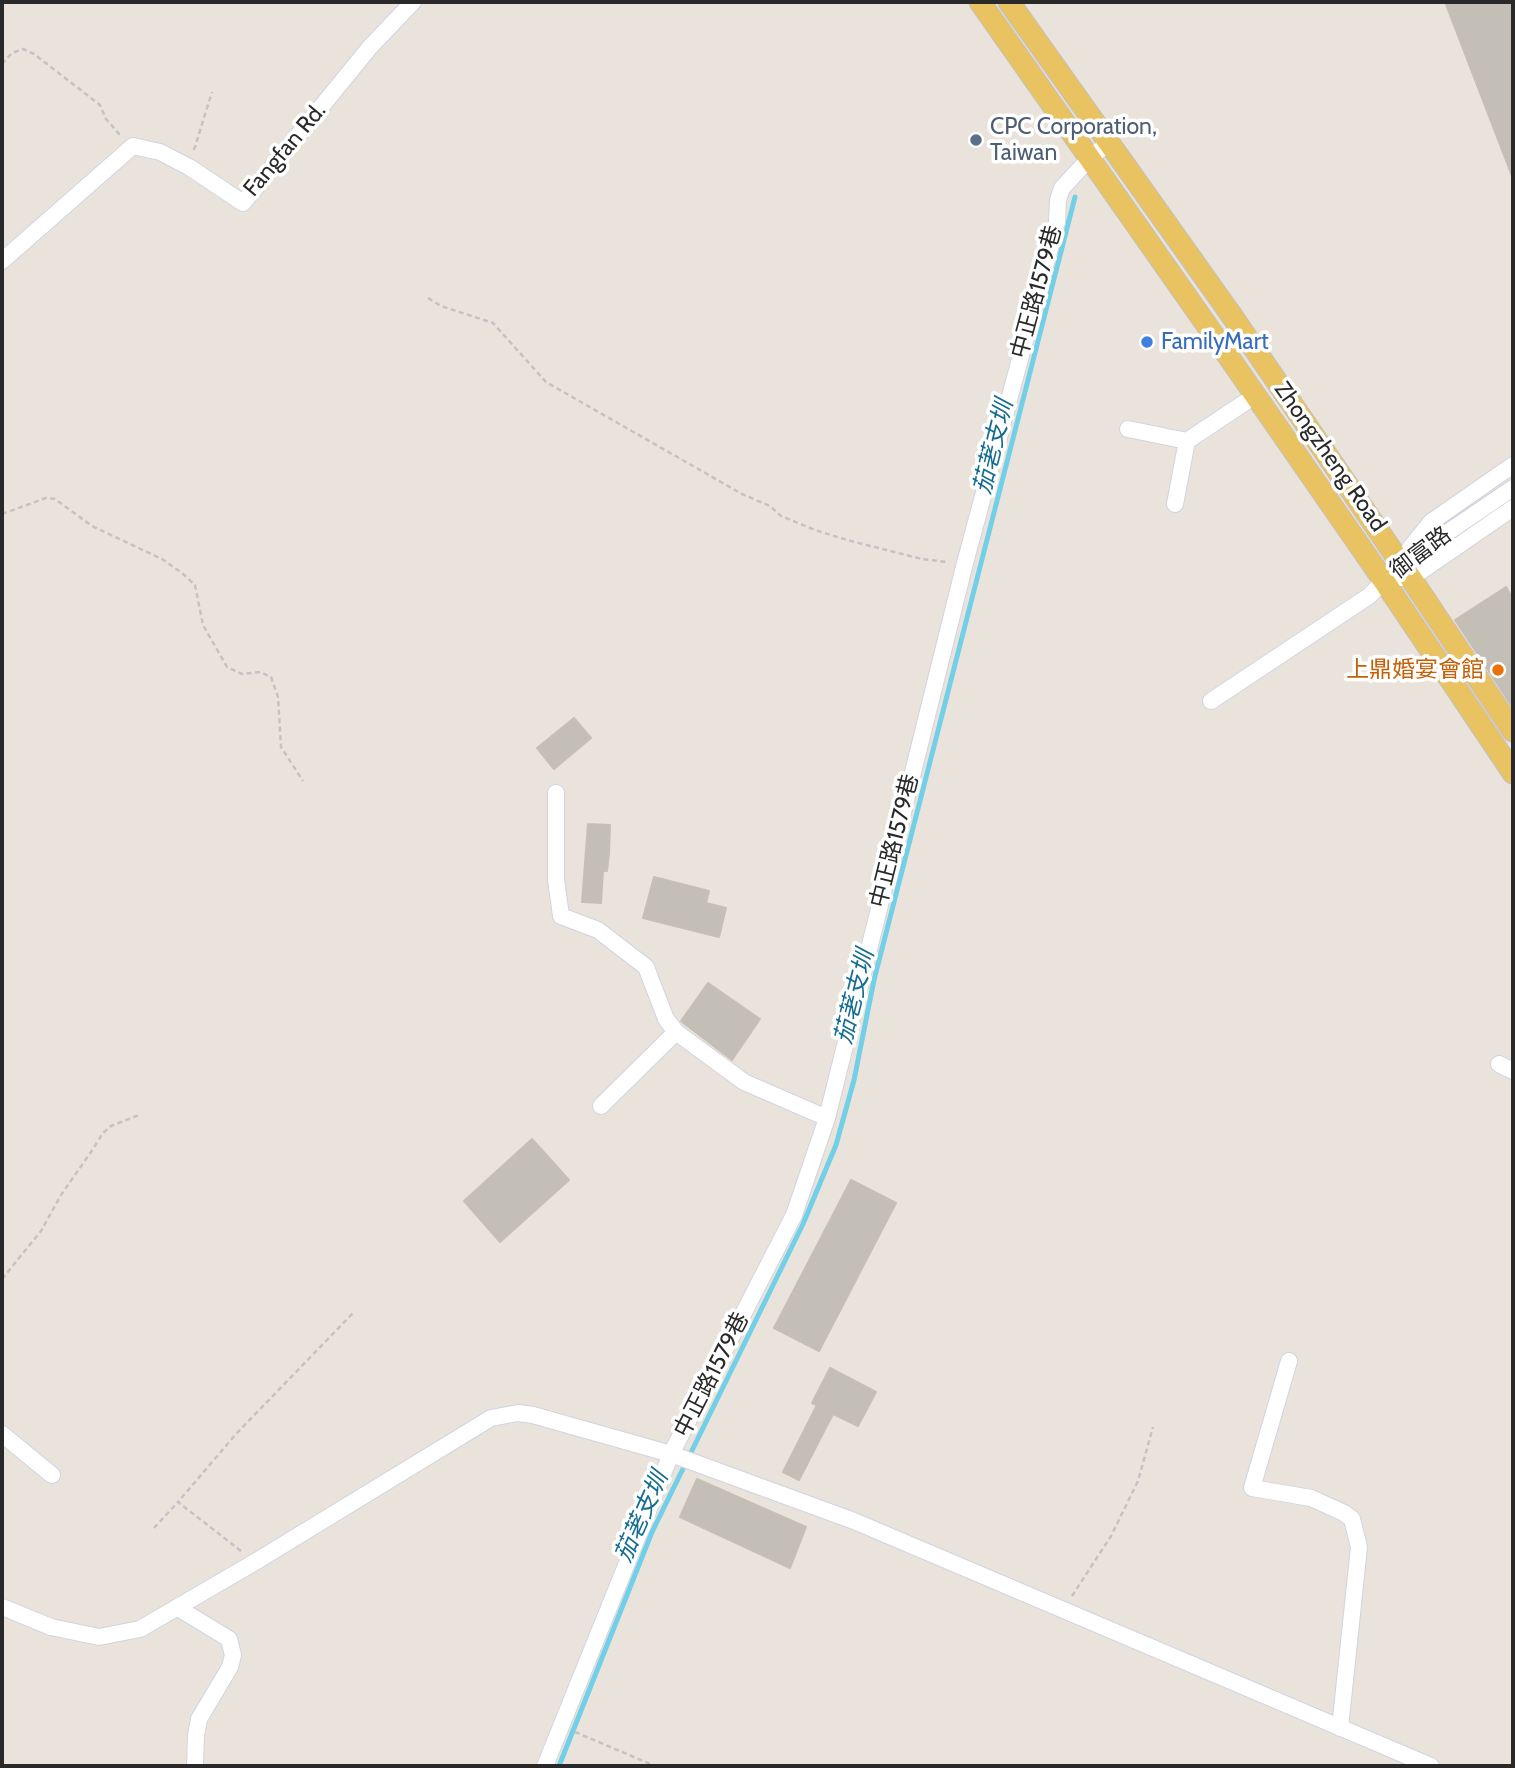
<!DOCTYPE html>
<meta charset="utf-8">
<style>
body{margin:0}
#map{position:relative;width:1515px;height:1768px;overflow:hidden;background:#eae3db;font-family:Cabin,sans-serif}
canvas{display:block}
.frame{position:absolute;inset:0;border:4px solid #292929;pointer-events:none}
</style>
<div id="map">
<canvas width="1515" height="1768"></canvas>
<div class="frame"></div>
</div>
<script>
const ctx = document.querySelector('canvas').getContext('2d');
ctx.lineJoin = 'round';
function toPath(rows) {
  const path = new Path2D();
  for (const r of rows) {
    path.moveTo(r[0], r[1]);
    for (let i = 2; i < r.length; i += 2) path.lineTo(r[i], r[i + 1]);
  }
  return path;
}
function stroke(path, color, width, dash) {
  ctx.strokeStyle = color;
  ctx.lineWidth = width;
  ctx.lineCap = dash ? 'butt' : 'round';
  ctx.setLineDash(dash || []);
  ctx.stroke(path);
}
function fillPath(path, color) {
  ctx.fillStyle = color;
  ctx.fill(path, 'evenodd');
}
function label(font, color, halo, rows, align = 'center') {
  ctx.font = font + ' Cabin,"Noto Sans TC",sans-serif';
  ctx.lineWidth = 7;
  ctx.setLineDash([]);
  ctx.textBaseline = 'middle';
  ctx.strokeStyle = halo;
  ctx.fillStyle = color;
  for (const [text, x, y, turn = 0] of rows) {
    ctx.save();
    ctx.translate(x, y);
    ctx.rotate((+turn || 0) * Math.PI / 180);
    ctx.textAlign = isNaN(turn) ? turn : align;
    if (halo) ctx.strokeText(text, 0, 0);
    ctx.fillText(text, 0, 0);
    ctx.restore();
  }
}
stroke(toPath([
 [559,1766,652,1532,803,1224,836,1145,854,1080,874,980,1075,197]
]), '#72cfe8', 5);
const building = toPath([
 [1445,2,1513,2,1513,176,1512,176,1445,2],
 [1506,587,1513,599,1513,708,1455,620,1506,587],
 [574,718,591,738,554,769,537,748,574,718],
 [588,824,610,825,609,854,607,871,603,871,601,903,582,902,588,824],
 [654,877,709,891,706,903,726,908,719,937,643,918,654,877],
 [708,983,760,1019,732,1060,681,1021,708,983],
 [532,1139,569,1180,500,1242,464,1201,532,1139],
 [851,1180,896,1203,819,1351,774,1328,851,1180],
 [830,1368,876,1392,858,1426,833,1414,799,1480,783,1472,817,1405,812,1403,830,1368],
 [697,1479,806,1527,790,1568,680,1517,697,1479]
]);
fillPath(building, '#c3beb6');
stroke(building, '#c5bfb5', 2);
const minor = toPath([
 [2,261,133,146,160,152,189,167,243,203,370,47,413,2],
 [1128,429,1187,441],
 [1175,504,1187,441,1256,395],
 [1404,559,1410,548,1431,522,1513,465],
 [1400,578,1420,572,1513,508],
 [1211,701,1369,596,1401,564,1513,488],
 [556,793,556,879,561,916,598,930,646,967,666,1019,676,1032,744,1082,827,1118],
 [1499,1064,1513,1071],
 [601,1106,676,1032],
 [1289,1361,1252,1488,1311,1498,1344,1513,1352,1519,1359,1547,1340,1728],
 [2,1434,52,1475],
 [2,1607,51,1627,99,1637,140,1629,255,1562,491,1418,518,1413,533,1415,671,1454,854,1521,1431,1766],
 [178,1608,229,1639,233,1655,230,1667,199,1719,196,1736,195,1766],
 [545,1766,671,1454,794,1215,827,1118,965,563,1057,222,1058,200,1062,188,1090,158,1110,142]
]);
const major = toPath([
 [980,2,1208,327,1384,581,1513,773],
 [1009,2,1232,316,1410,577,1513,731]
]);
stroke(minor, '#d0d4e1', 18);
stroke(major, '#c3c3c3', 23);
stroke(toPath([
 [2,64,12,53,23,49,34,54,100,105,106,119,120,135],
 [194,150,212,92],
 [428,298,441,306,493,323,546,382,742,494,770,506,781,516,815,530,847,540,922,559,947,562],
 [2,514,46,498,55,499,92,526,162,559,182,573,195,585,203,625,227,667,242,674,260,672,271,677,278,697,281,747,303,781],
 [2,1279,41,1231,61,1195,91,1152,103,1133,111,1126,139,1115],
 [1512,1401,1513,1401],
 [154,1528,178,1502],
 [241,1551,178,1502,236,1434,354,1312],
 [1072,1596,1111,1536,1138,1481,1153,1427],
 [575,1732,655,1766]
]), '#c3c3c3', 2.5, [5, 3.5]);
stroke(minor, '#fff', 16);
stroke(major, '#e9c261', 21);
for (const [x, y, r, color] of [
 [976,140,7,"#5c6f8a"],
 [1147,342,7,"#3f7fe0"],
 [1498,670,7,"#e8710a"]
]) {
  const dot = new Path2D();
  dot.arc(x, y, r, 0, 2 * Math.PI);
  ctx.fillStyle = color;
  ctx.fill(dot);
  stroke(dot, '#fff', 2.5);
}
label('23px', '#4e5e75', '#fff', [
 ["CPC Corporation,",990,127],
 ["Taiwan",990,153]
], 'left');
label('23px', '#292929', '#fff', [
 ["Fangfan Rd.",285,150,-50],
 ["中正路1579巷",1037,292,-75],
 ["Zhongzheng Road",1330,457,55],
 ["御富路",1421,553,-37],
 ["中正路1579巷",895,841,-76],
 ["中正路1579巷",712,1375,-63]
]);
label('23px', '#366cbe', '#fff', [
 ["FamilyMart",1161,342]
], 'left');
label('23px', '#c56008', '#fff', [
 ["上鼎婚宴會館",1484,670]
], 'right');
label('italic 24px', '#146d91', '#fff', [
 ["茄荖支圳",994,447,-76],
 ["茄荖支圳",855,997,-76],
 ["茄荖支圳",642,1517,-66]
]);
</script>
